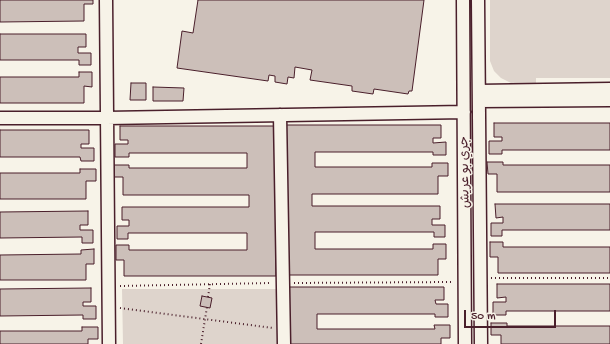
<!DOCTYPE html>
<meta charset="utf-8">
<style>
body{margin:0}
#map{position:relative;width:610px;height:344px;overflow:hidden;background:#f7f3e8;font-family:"Gochi Hand",sans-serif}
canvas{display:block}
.scale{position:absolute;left:464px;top:310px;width:92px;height:18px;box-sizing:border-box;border:2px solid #4a1f2b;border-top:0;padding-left:5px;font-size:12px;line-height:14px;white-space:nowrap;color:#4a1f2b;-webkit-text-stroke:3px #f7f3e8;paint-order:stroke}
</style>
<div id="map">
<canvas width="610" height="344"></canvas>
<div class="scale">50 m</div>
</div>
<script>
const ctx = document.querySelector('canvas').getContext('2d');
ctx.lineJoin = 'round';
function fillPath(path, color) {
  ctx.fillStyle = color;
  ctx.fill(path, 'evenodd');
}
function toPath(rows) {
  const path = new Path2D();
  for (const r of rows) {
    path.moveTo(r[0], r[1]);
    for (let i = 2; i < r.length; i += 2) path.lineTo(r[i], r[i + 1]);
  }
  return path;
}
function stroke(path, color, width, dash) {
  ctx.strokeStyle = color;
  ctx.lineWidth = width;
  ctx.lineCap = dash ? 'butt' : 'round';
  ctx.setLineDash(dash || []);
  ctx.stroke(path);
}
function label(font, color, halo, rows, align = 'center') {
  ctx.font = font + ' "Gochi Hand","Playpen Sans Arabic",sans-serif';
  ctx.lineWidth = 3;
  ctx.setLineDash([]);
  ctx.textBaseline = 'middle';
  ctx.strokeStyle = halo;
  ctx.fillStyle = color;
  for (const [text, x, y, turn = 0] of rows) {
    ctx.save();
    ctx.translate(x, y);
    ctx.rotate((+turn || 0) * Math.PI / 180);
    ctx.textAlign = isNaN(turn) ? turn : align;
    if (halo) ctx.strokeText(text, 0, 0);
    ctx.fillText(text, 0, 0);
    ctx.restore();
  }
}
fillPath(toPath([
 [490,0,610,0,610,78,536,78,536,84,511,83,501,78,494,71,490,61],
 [122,289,280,289,281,344,123,344]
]), '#ded4cc');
const building = toPath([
 [0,0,93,0,93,4,84,4,84,21,0,22,0,0],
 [198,0,424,0,412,91,409,91,408,94,374,89,373,94,352,91,352,86,310,80,312,70,295,67,294,78,288,77,287,84,275,82,275,76,269,75,268,81,177,68,182,31,193,33,198,0],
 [0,34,86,34,86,47,78,47,78,53,91,53,91,65,79,65,79,60,0,60,0,34],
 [79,72,92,72,92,87,84,86,84,103,0,103,0,77,79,77,79,72],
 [131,83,146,83,146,100,130,100,131,83],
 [153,87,184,88,183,101,153,101,153,87],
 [494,123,610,123,610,150,502,150,502,154,489,154,489,141,502,141,502,137,494,137,494,123],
 [285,125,441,125,441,138,433,138,433,143,446,142,446,155,433,155,433,152,315,152,315,167,432,167,432,163,448,163,448,176,438,176,438,194,312,194,312,206,440,206,440,219,432,219,432,225,445,225,445,237,434,237,434,232,315,232,315,249,433,249,433,244,446,244,446,259,438,259,438,275,286,275,285,125],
 [120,126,275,126,276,276,124,276,124,260,116,260,116,245,129,245,129,250,247,250,247,233,128,233,128,239,117,239,117,226,129,226,129,220,122,220,122,207,249,207,249,195,123,195,123,177,114,177,114,165,129,165,129,168,247,168,247,153,129,153,129,157,115,157,115,144,128,144,128,140,120,140,120,126],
 [0,130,89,130,89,144,81,144,81,148,94,148,94,161,81,161,80,157,0,157,0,130],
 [487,162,503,162,503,165,610,165,610,192,497,192,497,174,488,174,487,162],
 [80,169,96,169,96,181,86,181,86,199,0,199,0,173,80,173,80,169],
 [495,204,610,204,610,230,502,230,502,236,491,236,491,223,503,223,503,217,496,218,495,204],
 [88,211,88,225,80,225,80,230,93,230,93,243,82,243,82,237,0,238,0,212,88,211],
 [490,242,503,242,503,247,610,247,610,273,498,273,498,257,490,257,490,242],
 [94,249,94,264,86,264,86,280,0,280,0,255,81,254,81,250,94,249],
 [497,284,610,284,610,311,506,311,506,315,493,315,493,302,506,302,506,297,497,298,497,284],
 [288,287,444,287,444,300,435,300,436,304,448,304,448,317,435,317,435,314,317,314,317,329,435,329,434,325,450,325,450,338,441,338,441,344,288,344,288,287],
 [91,288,91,302,83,302,83,306,96,306,96,319,83,319,83,315,0,316,0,289,91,288],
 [202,296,212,298,210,308,200,306,202,296],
 [491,323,507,323,507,326,610,326,610,344,501,344,501,335,491,335,491,323],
 [82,327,98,327,98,339,88,339,88,344,0,344,0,331,82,331,82,327]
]);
fillPath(building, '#ccbfb9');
stroke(building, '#4a1f2b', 1);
const minor = toPath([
 [106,0,109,344],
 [463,0,465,344],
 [478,0,481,344],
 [479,91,610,89],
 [479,101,610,100],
 [280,115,284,344],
 [0,118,107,118,464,112]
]);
stroke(minor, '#4a1f2b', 15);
stroke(toPath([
 [491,278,610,278],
 [294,283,453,282],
 [120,286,271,283],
 [208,297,210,284],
 [120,308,273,328],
 [201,344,207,307]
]), '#4a1f2b', 2, [1, 3]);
stroke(minor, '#f7f3e8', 12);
label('13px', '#4a1f2b', '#f7f3e8', [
 ["جري بو عريش",466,172,-91]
]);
</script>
